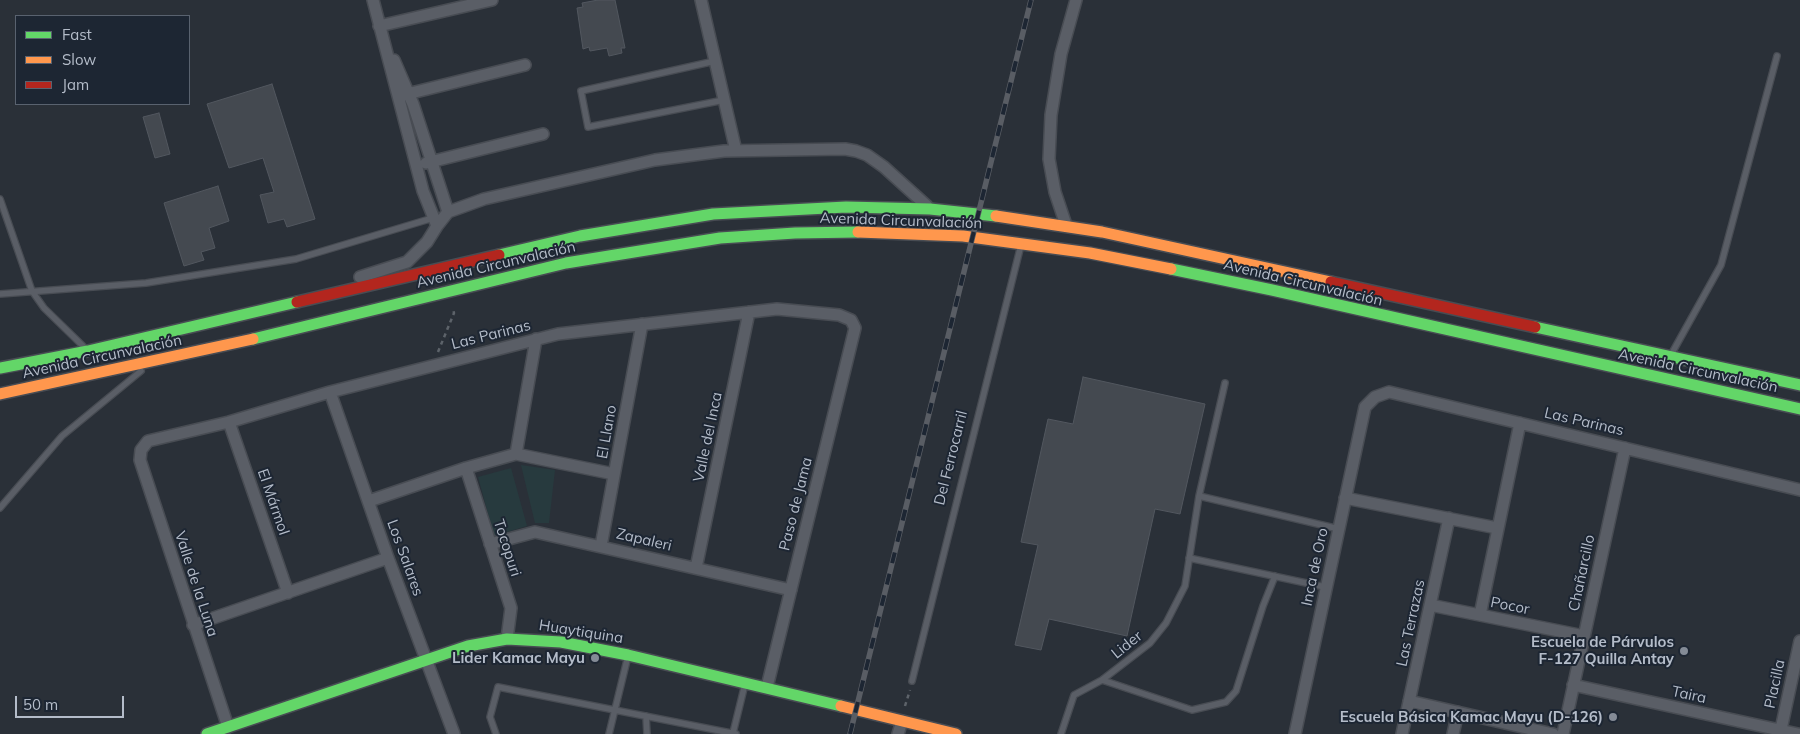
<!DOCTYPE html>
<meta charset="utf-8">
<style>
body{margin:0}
#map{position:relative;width:1800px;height:734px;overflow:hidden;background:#2a3038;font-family:Mulish,sans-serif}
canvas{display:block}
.legend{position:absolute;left:15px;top:15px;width:175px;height:90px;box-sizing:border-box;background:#1d2633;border:1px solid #59626f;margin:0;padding:6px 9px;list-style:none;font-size:15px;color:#b4bcc9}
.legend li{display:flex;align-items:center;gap:10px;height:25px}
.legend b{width:25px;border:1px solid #59626f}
.scale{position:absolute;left:15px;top:696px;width:109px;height:22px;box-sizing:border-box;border:2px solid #b4bcc9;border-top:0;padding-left:6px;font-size:15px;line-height:18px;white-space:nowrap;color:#b4bcc9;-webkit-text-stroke:4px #1d2633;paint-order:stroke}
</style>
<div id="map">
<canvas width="1800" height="734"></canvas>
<ul class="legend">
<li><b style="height:6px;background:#63d668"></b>Fast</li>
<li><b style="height:6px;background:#ff974d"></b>Slow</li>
<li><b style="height:6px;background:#b3261e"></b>Jam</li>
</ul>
<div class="scale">50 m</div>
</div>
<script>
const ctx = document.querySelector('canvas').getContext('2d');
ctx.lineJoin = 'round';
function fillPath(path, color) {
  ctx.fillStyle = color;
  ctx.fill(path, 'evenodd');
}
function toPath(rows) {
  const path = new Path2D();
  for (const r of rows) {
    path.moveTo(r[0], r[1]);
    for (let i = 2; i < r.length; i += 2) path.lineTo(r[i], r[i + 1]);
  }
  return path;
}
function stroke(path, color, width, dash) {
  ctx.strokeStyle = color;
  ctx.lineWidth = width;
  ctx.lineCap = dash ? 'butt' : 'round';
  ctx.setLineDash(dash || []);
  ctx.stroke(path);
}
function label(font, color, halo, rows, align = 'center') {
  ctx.font = font + ' Mulish,sans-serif';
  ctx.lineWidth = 4;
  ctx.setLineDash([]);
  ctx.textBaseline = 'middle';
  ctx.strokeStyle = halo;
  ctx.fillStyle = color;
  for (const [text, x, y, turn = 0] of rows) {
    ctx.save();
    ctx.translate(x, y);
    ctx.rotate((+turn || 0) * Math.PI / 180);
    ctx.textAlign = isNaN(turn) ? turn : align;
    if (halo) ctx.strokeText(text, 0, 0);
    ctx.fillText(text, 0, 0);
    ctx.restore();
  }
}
fillPath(toPath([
 [521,465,555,470,549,523,535,523],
 [511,468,527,526,494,536,478,477]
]), '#273a3e');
const building = toPath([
 [598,0,615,0,625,48,621,48,622,53,609,56,607,48,590,51,589,47,583,49,577,8,583,7,582,3,598,0],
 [272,84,315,219,287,227,284,219,268,223,260,195,274,192,263,158,229,168,207,104,272,84],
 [159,113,170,154,155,158,143,117,159,113],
 [218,186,229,221,209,228,215,248,201,252,204,260,184,266,164,203,218,186],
 [1083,377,1205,404,1180,514,1155,509,1127,636,1049,619,1041,650,1015,645,1038,545,1021,542,1048,419,1073,424,1083,377]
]);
fillPath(building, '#444950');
stroke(building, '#52575f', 1);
const lane = toPath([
 [715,61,581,91,588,127,724,100],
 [0,199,32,291,44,308,83,346],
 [0,294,146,283,296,259,433,218],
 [1672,353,1721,265,1777,56],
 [1199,496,1339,529],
 [0,508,62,436,141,371],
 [1189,558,1325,587],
 [1102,680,1192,710,1226,702,1236,691,1263,606,1275,576],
 [912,681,1020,249],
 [646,716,647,734],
 [733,733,745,684],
 [496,734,490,717,498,687,736,734],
 [609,734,628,656],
 [1061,734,1074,695,1102,680,1150,643,1166,623,1185,586,1199,496,1225,383]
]);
const street = toPath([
 [373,0,423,191,437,226],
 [701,0,736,151],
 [379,26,492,0],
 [394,60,413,104,448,212],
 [403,95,525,65],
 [426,163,543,134],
 [1066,225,1055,192,1049,159,1051,115,1061,54,1076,0],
 [360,277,407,262,427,242,437,226,448,212,484,199,655,160,724,151,845,149,856,151,867,155,884,167,927,206],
 [330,392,388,558,454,734],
 [229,422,288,593],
 [516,454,536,339],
 [466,468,511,608,507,639],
 [1345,498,1497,528],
 [369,501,466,468,516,454,614,474],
 [490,544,535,532,791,590],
 [601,546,642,324],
 [696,568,749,312],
 [1430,605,1584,636],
 [1480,615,1520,423],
 [193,625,388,558],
 [1573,685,1798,734],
 [1409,701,1553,734],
 [228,727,140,460,141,450,148,441,229,422,330,392,558,334,777,309,839,315,851,320,855,328,767,687],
 [898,734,902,721],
 [1295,734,1365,407,1375,397,1389,392,1800,490],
 [1402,734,1449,518],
 [1453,734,1458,712],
 [1563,734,1625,448],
 [1780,734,1800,641]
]);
const fast = toPath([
 [499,255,580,236,713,214,846,207,930,209,996,216],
 [1171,269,1272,290,1800,409],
 [1535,327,1800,385],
 [253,339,566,263,720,238,795,233,858,232],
 [0,368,88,351,297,302],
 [207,734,468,646,507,639,561,642,628,655,841,706]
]);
const slow = toPath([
 [996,216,1102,232,1331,282],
 [858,232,963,236,1090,253,1171,269],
 [0,394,253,339],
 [841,706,956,734]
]);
const jam = toPath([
 [1331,282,1535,327],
 [297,302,499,255]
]);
stroke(lane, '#484c53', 8);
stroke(street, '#484c53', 14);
stroke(fast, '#484c53', 14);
stroke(slow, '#484c53', 14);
stroke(jam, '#484c53', 14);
stroke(toPath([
 [438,352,454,313,453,309],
 [905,706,910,690]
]), '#5d636a', 2.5, [4, 4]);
stroke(lane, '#5a5e66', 5.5);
stroke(street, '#5a5e66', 11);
stroke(fast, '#63d668', 11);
stroke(slow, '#ff974d', 11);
stroke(jam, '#b3261e', 11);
const rail = toPath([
 [850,734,1031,0]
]);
stroke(rail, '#595d64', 5.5);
stroke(rail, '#1d2633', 4, [11]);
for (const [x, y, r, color] of [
 [1684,651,5,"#848b96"],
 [595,658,5,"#848b96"],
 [1613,717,5,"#848b96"]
]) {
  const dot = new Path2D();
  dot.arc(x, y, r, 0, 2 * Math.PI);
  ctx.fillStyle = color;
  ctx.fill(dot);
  stroke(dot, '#1d2633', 2);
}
label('15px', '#b4bcc9', '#1d2633', [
 ["Avenida Circunvalación",901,221,2],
 ["Avenida Circunvalación",496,265,-13],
 ["Avenida Circunvalación",1303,283,13],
 ["Las Parinas",491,335,-14],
 ["Avenida Circunvalación",102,357,-12],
 ["Avenida Circunvalación",1698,371,12],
 ["Las Parinas",1584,422,13],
 ["El Llano",607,432,-80],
 ["Valle del Inca",708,437,-78],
 ["Del Ferrocarril",951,458,-76],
 ["El Mármol",273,502,71],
 ["Paso de Jama",796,504,-76],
 ["Zapaleri",644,540,13],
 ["Tocopuri",507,548,72],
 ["Los Salares",405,558,70],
 ["Inca de Oro",1315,567,-78],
 ["Chañarcillo",1582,573,-78],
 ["Valle de la Luna",196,584,72],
 ["Pocor",1510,606,11],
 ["Las Terrazas",1411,623,-78],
 ["Huaytiquina",581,632,9],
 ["Lider",1127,645,-39],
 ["Placilla",1775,684,-78],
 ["Taira",1689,695,12]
]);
label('bold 15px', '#b4bcc9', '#1d2633', [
 ["Escuela de Párvulos",1674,642],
 ["F-127 Quilla Antay",1674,659],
 ["Lider Kamac Mayu",585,658],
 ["Escuela Básica Kamac Mayu (D-126)",1603,717]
], 'right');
</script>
